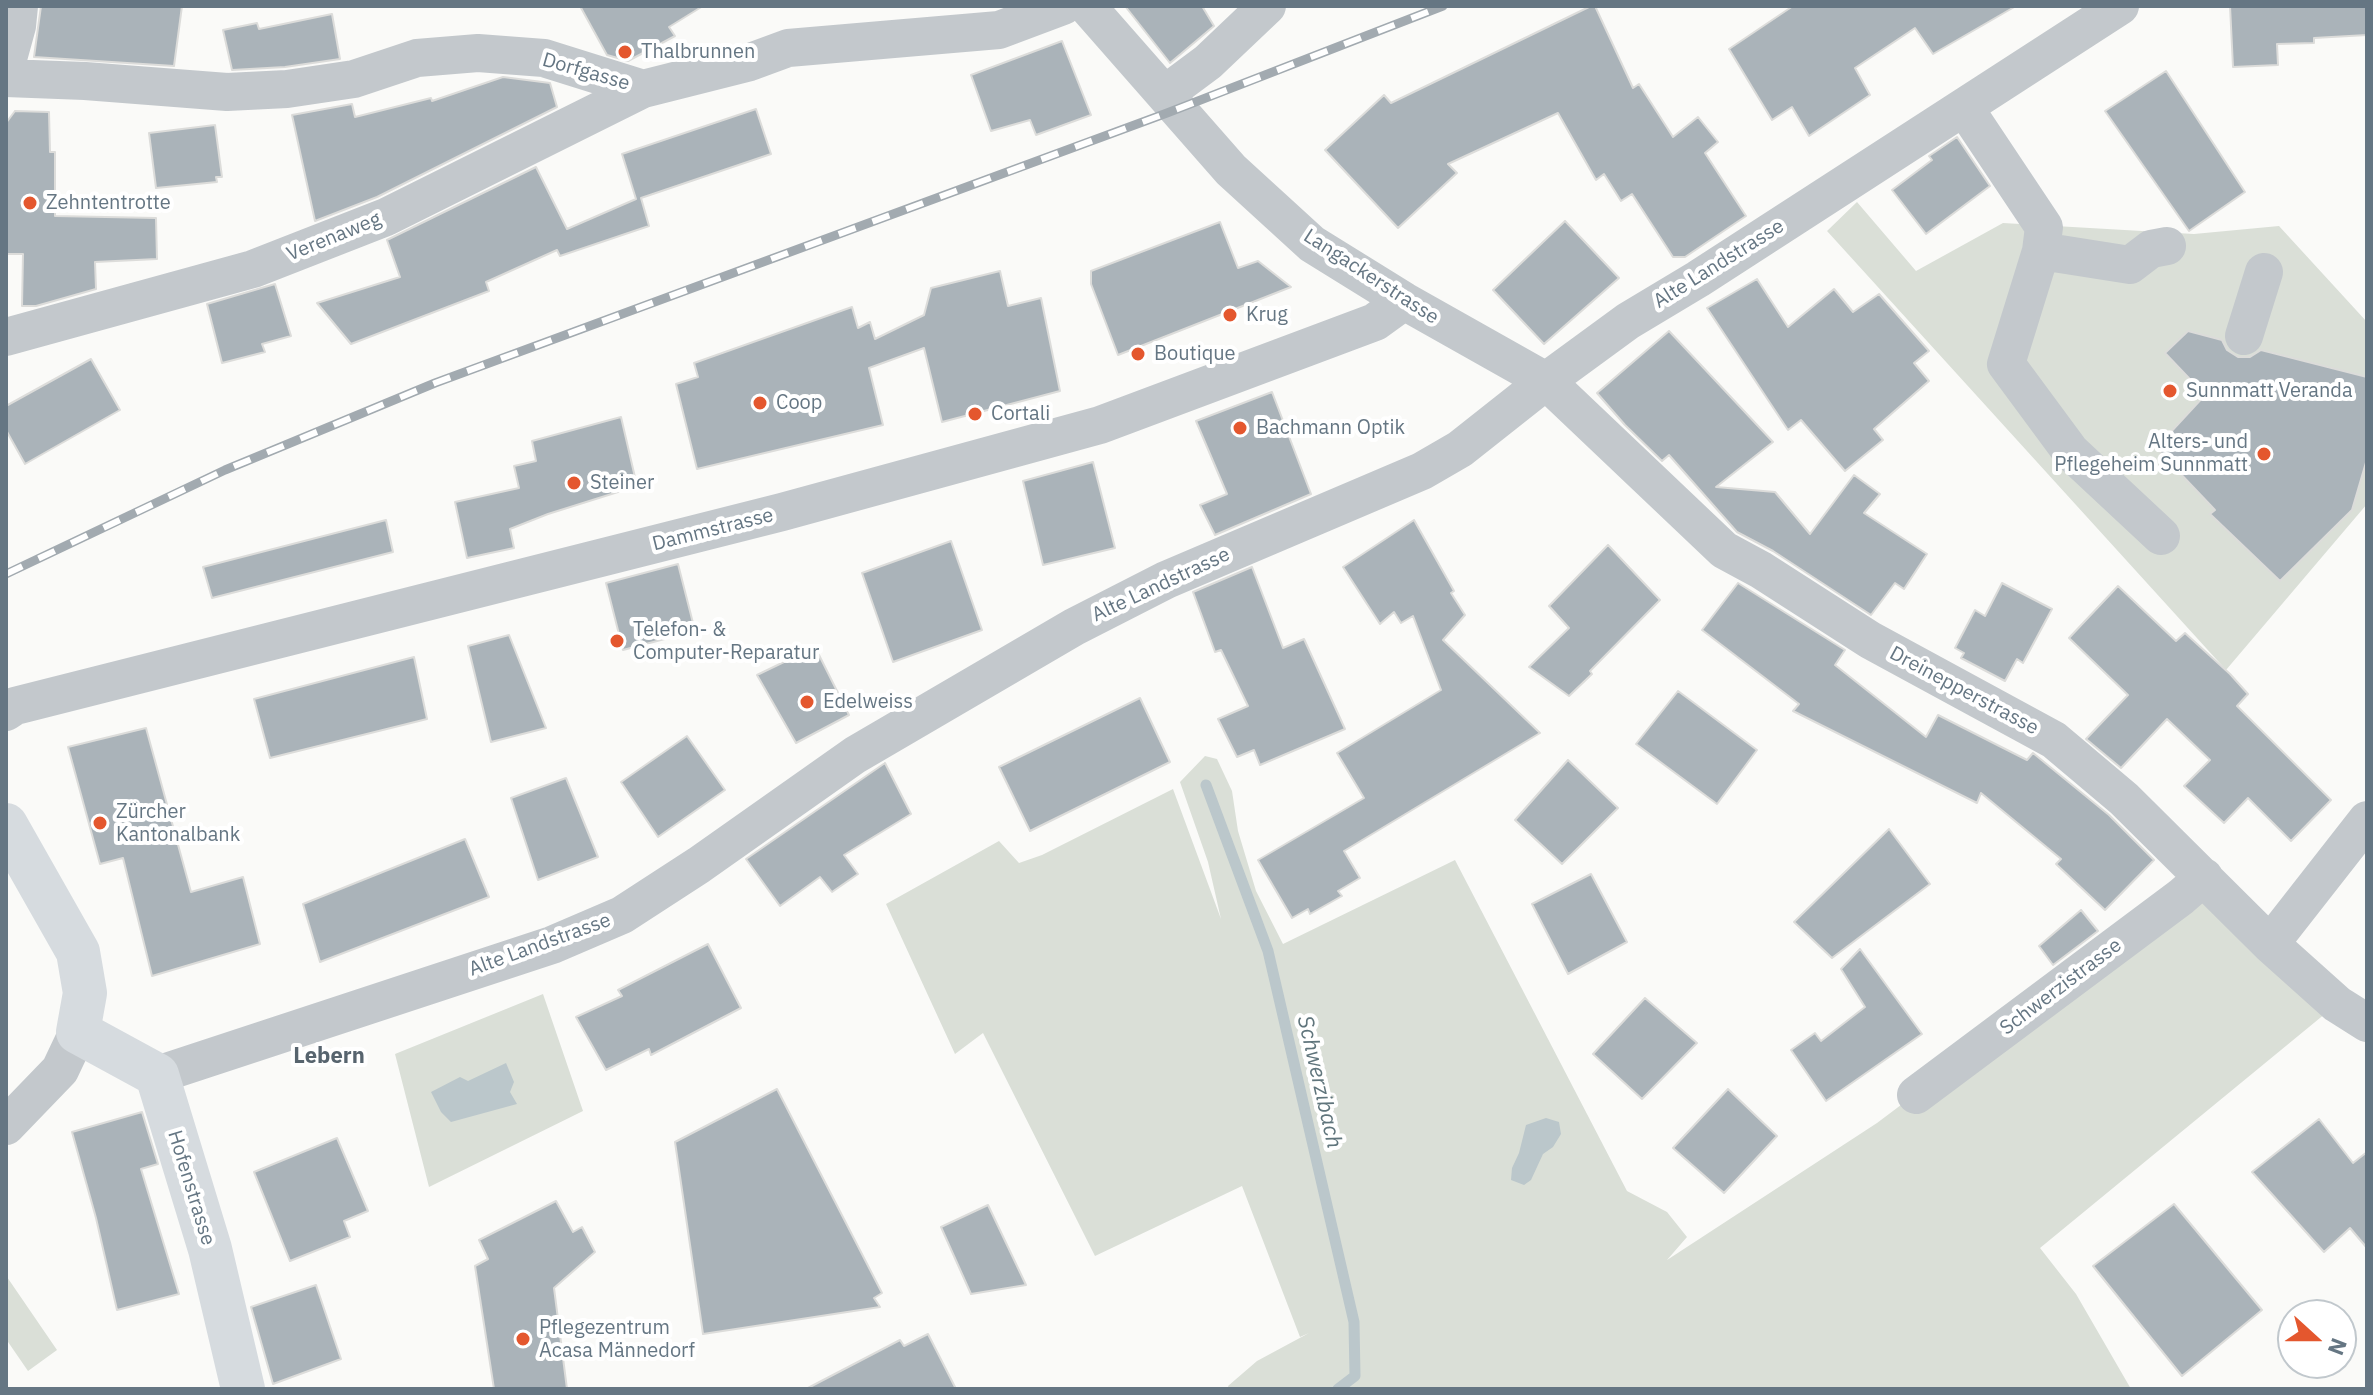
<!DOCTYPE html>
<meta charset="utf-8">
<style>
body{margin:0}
#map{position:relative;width:2373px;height:1395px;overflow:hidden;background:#fafaf8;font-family:"IBM Plex Sans",sans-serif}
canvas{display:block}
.frame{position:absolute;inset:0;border:8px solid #657683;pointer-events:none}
.north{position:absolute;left:2277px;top:1299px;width:80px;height:80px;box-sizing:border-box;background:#fff;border:2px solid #c1c8cd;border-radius:50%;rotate:111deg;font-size:22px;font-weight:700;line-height:32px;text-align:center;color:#657683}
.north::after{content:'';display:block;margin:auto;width:28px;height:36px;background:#e4572e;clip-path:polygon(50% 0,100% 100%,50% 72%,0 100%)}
</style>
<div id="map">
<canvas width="2373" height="1395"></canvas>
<div class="frame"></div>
<div class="north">N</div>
</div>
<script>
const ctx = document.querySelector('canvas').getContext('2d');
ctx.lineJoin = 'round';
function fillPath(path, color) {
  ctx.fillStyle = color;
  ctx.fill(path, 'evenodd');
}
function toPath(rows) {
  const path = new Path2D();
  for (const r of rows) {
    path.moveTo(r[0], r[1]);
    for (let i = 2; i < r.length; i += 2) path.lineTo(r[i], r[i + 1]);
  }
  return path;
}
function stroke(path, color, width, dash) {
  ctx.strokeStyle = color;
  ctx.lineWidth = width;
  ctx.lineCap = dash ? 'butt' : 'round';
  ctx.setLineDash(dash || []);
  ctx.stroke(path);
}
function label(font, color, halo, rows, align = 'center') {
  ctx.font = font + ' "IBM Plex Sans",sans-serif';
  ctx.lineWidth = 8;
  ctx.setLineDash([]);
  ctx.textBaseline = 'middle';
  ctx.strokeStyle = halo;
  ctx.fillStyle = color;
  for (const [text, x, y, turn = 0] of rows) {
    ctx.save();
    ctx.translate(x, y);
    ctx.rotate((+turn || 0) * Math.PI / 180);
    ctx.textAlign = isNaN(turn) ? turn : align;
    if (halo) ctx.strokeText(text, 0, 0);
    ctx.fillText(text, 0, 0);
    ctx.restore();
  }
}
fillPath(toPath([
 [1857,202,1916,271,2003,223,2194,234,2279,226,2367,322,2367,504,2226,670,1827,231],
 [1205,756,1217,759,1232,791,1238,831,1256,891,1283,944,1455,860,1627,1191,1667,1212,1687,1237,1667,1260,1877,1123,2204,877,2337,1004,2040,1248,2076,1294,2131,1389,1229,1389,1228,1386,1257,1361,1309,1333,1300,1337,1242,1186,1095,1256,983,1033,955,1054,886,904,999,841,1019,863,1042,855,1173,789,1221,919,1208,862,1180,782],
 [543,994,583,1111,429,1187,395,1054],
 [7,1277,57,1350,28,1371,6,1339]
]), '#dadfd7');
fillPath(toPath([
 [506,1063,514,1082,510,1092,517,1104,451,1122,441,1112,431,1092,460,1077,468,1081],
 [1546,1118,1559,1122,1561,1134,1553,1147,1543,1154,1531,1180,1524,1185,1511,1180,1512,1168,1519,1153,1526,1125]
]), '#bbc7cb');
stroke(toPath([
 [1206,785,1268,951,1354,1322,1355,1376,1338,1389]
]), '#bbc7cb', 11);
const building = toPath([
 [41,6,182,6,174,66,34,57,41,6],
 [580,6,703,6,669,27,675,36,628,61,607,55,580,6],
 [1125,6,1202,6,1214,26,1170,63,1125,6],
 [1591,6,1595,6,1633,88,1639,84,1673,137,1698,117,1718,142,1705,153,1746,216,1685,257,1673,257,1632,194,1621,201,1604,174,1596,180,1558,113,1448,164,1457,173,1398,228,1325,150,1384,95,1391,103,1591,6],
 [1793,6,2016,6,1933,54,1915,28,1855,68,1870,95,1809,136,1792,107,1772,120,1729,49,1793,6],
 [2230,6,2367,6,2367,35,2314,38,2314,43,2277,44,2278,65,2233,67,2230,6],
 [332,14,340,59,285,67,232,70,223,30,257,23,259,29,332,14],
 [1062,41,1091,115,1036,135,1030,120,991,131,971,75,1062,41],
 [2166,71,2245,192,2189,231,2105,111,2166,71],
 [503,77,550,83,557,107,377,197,315,221,292,115,352,104,355,117,431,98,432,101,503,77],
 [756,109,771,154,641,198,649,226,560,256,557,250,486,282,489,291,351,344,317,303,400,277,387,240,536,167,567,229,636,199,622,154,756,109],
 [15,111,49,112,50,152,55,152,55,216,156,218,157,259,95,262,96,289,36,306,22,306,23,254,6,254,6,123,15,111],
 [215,125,222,177,216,177,217,182,156,188,149,133,215,125],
 [1957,137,1990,186,1926,234,1892,190,1932,160,1929,156,1957,137],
 [1565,221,1619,278,1544,344,1493,290,1565,221],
 [1220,222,1238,268,1258,261,1291,287,1118,355,1091,284,1091,271,1220,222],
 [1000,271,1008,306,1041,298,1060,391,942,422,924,348,869,368,883,425,697,469,676,384,698,377,694,363,852,307,858,328,870,322,875,339,924,315,931,288,1000,271],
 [1757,279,1788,327,1834,289,1853,312,1879,294,1929,351,1914,363,1929,381,1874,429,1883,440,1845,471,1801,420,1788,430,1707,308,1757,279],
 [275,284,291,336,262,344,265,352,222,363,207,304,275,284],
 [1669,331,1773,442,1716,487,1775,492,1810,534,1854,475,1880,494,1864,513,1927,554,1904,589,1895,583,1871,615,1773,551,1737,532,1669,455,1662,461,1625,425,1597,393,1669,331],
 [2188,331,2222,340,2227,350,2238,357,2250,357,2261,350,2367,377,2367,459,2352,510,2280,581,2210,514,2215,510,2156,448,2205,395,2165,353,2188,331],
 [91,359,120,410,25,464,6,430,6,406,91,359],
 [1272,392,1311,494,1215,535,1200,505,1227,494,1196,421,1272,392],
 [621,417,637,486,548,514,510,529,514,548,467,558,455,502,519,488,514,466,536,461,532,441,621,417],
 [1093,462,1115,548,1043,565,1023,481,1093,462],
 [386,520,393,552,212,598,203,567,386,520],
 [1414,520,1454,591,1451,593,1465,615,1443,640,1540,733,1344,851,1360,878,1338,891,1342,896,1310,914,1308,909,1292,918,1258,860,1364,798,1337,753,1441,690,1413,616,1401,623,1394,612,1380,624,1343,567,1414,520],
 [951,541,982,630,893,662,862,573,951,541],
 [1608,545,1660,600,1590,671,1592,674,1569,696,1529,667,1569,628,1549,606,1608,545],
 [678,564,695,631,623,650,606,583,678,564],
 [1252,567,1283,648,1304,639,1345,729,1260,765,1254,750,1237,757,1218,719,1248,706,1221,650,1215,652,1193,592,1252,567],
 [1738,583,1845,650,1835,665,1926,737,1938,715,2027,760,2033,753,2109,815,2154,860,2105,910,2056,864,2061,859,1981,793,1977,803,1793,711,1799,704,1702,630,1738,583],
 [2002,583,2052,609,2023,663,2017,659,2005,681,1961,658,1964,653,1955,648,1975,610,1985,616,2002,583],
 [2118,586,2176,641,2185,633,2230,674,2248,694,2237,706,2331,800,2291,841,2248,798,2224,823,2184,786,2210,760,2167,719,2121,768,2086,739,2128,695,2069,638,2118,586],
 [509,635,546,728,491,742,468,646,509,635],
 [815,647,849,715,796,743,757,675,815,647],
 [414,657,427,719,270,758,254,699,414,657],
 [1678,691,1757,750,1717,804,1636,744,1678,691],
 [1140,698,1170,762,1030,831,999,767,1140,698],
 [146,728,191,892,243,877,260,944,152,976,123,858,100,864,68,747,146,728],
 [687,736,725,790,658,837,621,782,687,736],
 [1568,760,1618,808,1562,864,1515,820,1568,760],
 [885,763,911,814,844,855,858,874,832,892,820,877,780,906,746,859,885,763],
 [566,778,598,857,538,880,511,798,566,778],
 [1889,829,1930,884,1832,958,1794,922,1889,829],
 [465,839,489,897,320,962,303,904,465,839],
 [1591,874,1627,942,1568,974,1532,904,1591,874],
 [2081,910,2098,931,2053,965,2039,946,2081,910],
 [708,944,741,1008,651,1055,649,1049,606,1070,576,1017,622,996,618,990,708,944],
 [1860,949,1922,1034,1826,1101,1791,1050,1815,1033,1821,1041,1865,1007,1841,969,1860,949],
 [1645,998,1697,1043,1642,1099,1593,1054,1645,998],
 [777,1089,882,1293,874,1298,880,1307,703,1334,675,1142,777,1089],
 [1728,1089,1777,1136,1724,1193,1673,1148,1728,1089],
 [142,1112,158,1164,141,1169,179,1294,117,1310,96,1218,72,1132,142,1112],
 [2319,1119,2353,1163,2367,1152,2367,1248,2350,1228,2324,1252,2252,1172,2319,1119],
 [337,1138,368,1211,344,1221,350,1237,290,1261,254,1172,337,1138],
 [556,1201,573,1232,582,1227,595,1252,554,1288,567,1389,494,1389,475,1266,488,1259,479,1240,556,1201],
 [2174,1204,2262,1310,2182,1376,2093,1266,2174,1204],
 [988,1205,1026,1285,971,1294,941,1227,988,1205],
 [316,1285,341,1359,273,1384,251,1307,316,1285],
 [928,1334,956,1389,806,1389,900,1340,904,1346,928,1334]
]);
fillPath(building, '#aab3b9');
stroke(building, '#dcdcda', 2);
stroke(toPath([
 [1087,6,1231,170,1312,244,1404,301,1546,381,1724,550,1761,570,1870,640,2054,740,2124,799,2270,944,2337,1004,2367,1023],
 [6,66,17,26,19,6],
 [6,78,85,81,227,92,287,89,354,79,417,58,478,53,544,58,643,89,750,62,788,48,999,30,1063,6],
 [1165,94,1208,62,1267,6],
 [1964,107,2044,227,2041,251,2130,265,2151,249,2167,246],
 [2041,251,2006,364,2071,452,2161,536],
 [2244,336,2264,272],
 [6,337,253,269,386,217,643,89],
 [6,712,15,706,782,512,1100,425,1375,322,1404,301],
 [2270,944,2367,820],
 [157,1075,552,945,622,915,699,865,855,755,1074,627,1166,580,1422,471,1460,449,1546,381,1628,321,1698,279,2120,6],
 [1916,1095,2181,897,2204,877],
 [6,1126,60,1070,78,1032]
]), '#c3c8cc', 38);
stroke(toPath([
 [6,825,78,952,85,993,78,1032,157,1075,210,1249,243,1389]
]), '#d6dbdf', 44);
const rail = toPath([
 [6,574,225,470,435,383,1167,113,1443,6]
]);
stroke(rail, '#a2aab0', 9);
stroke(rail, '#fff', 6, [18]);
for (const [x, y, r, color] of [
 [625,52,8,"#e4572e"],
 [30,203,8,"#e4572e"],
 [1230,315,8,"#e4572e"],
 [1138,354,8,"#e4572e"],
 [2170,391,8,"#e4572e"],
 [760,403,8,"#e4572e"],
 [975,414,8,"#e4572e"],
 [1240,428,8,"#e4572e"],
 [2264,454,8,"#e4572e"],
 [574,483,8,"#e4572e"],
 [617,641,8,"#e4572e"],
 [807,702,8,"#e4572e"],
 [100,823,8,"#e4572e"],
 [523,1339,8,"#e4572e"]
]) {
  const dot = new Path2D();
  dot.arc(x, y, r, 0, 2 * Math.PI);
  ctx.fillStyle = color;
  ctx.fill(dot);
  stroke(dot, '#fff', 3);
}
label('20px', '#657683', '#fff', [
 ["Thalbrunnen",641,52],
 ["Zehntentrotte",46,203],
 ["Krug",1246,315],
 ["Boutique",1154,354],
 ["Sunnmatt Veranda",2186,391],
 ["Coop",776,403],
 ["Cortali",991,414],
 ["Bachmann Optik",1256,428],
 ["Alters- und",2248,442,"right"],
 ["Pflegeheim Sunnmatt",2248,465,"right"],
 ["Steiner",590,483],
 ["Telefon- &",633,630],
 ["Computer-Reparatur",633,653],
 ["Edelweiss",823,702],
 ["Zürcher",116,812],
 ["Kantonalbank",116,835],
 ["Pflegezentrum",539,1328],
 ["Acasa Männedorf",539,1351]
], 'left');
label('20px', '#657683', '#fff', [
 ["Dorfgasse",586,72,16],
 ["Verenaweg",334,237,-22],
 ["Alte Landstrasse",1719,264,-32],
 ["Langackerstrasse",1371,277,33],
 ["Dammstrasse",713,530,-14],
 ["Alte Landstrasse",1161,585,-25],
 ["Dreinepperstrasse",1964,691,28],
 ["Alte Landstrasse",540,945,-20],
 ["Schwerzistrasse",2061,987,-37],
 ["Hofenstrasse",191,1188,73]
]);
label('bold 22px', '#57646e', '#fff', [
 ["Lebern",329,1057]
]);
label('italic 22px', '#60757c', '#fff', [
 ["Schwerzibach",1319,1082,77]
]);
</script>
